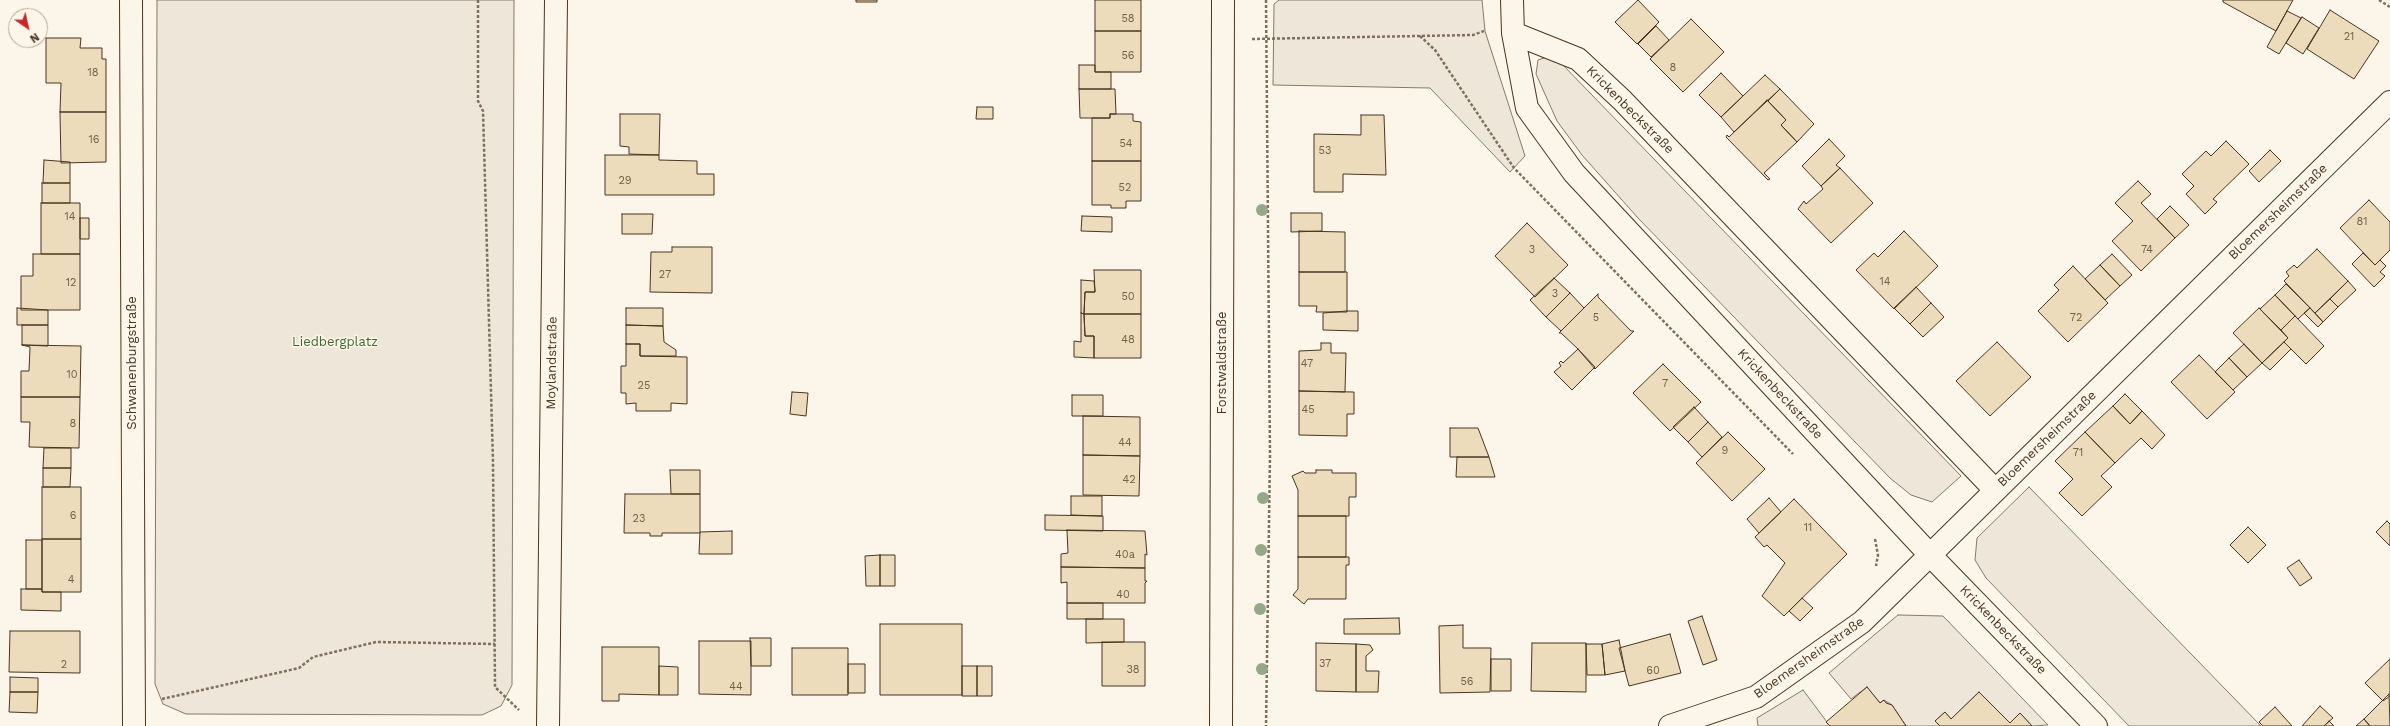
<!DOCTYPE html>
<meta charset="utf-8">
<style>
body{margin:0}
#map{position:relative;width:2390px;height:726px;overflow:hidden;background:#fbf6e9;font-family:"Work Sans",sans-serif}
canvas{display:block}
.north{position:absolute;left:8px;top:8px;width:40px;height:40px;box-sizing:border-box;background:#fbf6e9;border:1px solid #b4a999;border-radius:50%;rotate:146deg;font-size:11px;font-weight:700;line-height:16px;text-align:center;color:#4a3520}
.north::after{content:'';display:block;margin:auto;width:14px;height:18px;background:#c62828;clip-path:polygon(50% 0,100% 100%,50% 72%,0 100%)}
</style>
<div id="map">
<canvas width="2390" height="726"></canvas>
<div class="north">N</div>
</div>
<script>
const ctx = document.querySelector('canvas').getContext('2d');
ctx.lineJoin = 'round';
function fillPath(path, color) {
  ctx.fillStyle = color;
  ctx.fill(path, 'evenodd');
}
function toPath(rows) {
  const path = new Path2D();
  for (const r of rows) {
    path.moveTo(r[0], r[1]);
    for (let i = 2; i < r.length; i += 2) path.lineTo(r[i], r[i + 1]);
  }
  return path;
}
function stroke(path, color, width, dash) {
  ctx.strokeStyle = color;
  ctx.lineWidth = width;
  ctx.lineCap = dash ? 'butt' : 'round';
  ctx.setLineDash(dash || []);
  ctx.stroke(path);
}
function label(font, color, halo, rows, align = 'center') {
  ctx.font = font + ' "Work Sans",sans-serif';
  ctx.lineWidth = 3;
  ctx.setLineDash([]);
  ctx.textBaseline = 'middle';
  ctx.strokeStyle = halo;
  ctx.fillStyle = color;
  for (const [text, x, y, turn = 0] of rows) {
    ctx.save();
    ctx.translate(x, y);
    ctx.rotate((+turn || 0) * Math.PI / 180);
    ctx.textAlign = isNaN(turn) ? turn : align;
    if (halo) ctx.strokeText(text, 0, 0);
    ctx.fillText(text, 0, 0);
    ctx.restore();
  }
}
const green = toPath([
 [157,0,514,0,512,685,501,706,482,715,186,714,163,704,155,684,157,0],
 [1279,0,1482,0,1485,31,1525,156,1510,172,1430,88,1273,85,1274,4,1279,0],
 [1547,57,1560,62,1961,476,1932,502,1911,495,1890,478,1638,218,1582,155,1557,121,1536,74,1538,60,1547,57],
 [2029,487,2261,726,2129,726,1986,578,1975,560,1977,538,2029,487],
 [1898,615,1943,616,2048,725,2032,726,2020,713,2010,723,1979,692,1951,719,1945,712,1935,721,1940,726,1906,726,1892,705,1884,700,1880,703,1867,687,1851,699,1829,673,1898,615],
 [1803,690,1830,726,1758,726,1757,718,1803,690]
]);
fillPath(green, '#ede6d9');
stroke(green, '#887966', 1);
const building = toPath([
 [856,0,877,0,877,2,856,2,856,0],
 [1095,0,1141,0,1141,31,1095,31,1095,0],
 [1638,0,1659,22,1637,44,1615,22,1638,0],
 [2223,0,2293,0,2276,31,2223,2,2223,0],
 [2330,10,2379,41,2354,79,2307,49,2330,10],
 [2287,11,2301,18,2279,54,2267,47,2287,11],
 [2302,17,2319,28,2303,54,2286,43,2302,17],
 [1691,19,1724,52,1683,92,1650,59,1691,19],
 [1656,26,1669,40,1651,57,1638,44,1656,26],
 [1095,31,1141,31,1141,72,1095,72,1095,31],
 [46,38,81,38,80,48,102,48,102,59,106,59,106,112,60,112,61,83,46,83,46,38],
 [1079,65,1095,65,1095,72,1111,72,1111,89,1079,89,1079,65],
 [1721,73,1743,96,1721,117,1699,95,1721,73],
 [1765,75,1780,89,1734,132,1721,117,1765,75],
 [1079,89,1115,89,1116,114,1110,114,1110,118,1080,118,1079,89],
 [1780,89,1814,124,1797,142,1781,125,1786,120,1768,101,1780,89],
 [1767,100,1786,120,1781,125,1797,142,1764,173,1770,179,1768,180,1726,137,1727,135,1729,137,1767,100],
 [977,107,993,107,993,119,976,119,977,107],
 [60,112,106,112,106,162,61,163,60,112],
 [620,114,660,114,659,155,629,154,629,147,620,146,620,114],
 [1110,114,1133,114,1133,121,1141,122,1141,161,1092,161,1092,118,1110,118,1110,114],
 [1361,115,1384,115,1386,175,1343,174,1343,192,1314,192,1314,134,1361,135,1361,115],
 [1829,139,1845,156,1836,165,1840,168,1821,186,1802,166,1829,139],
 [2226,141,2249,164,2213,199,2217,202,2205,214,2186,194,2194,186,2182,174,2206,151,2211,156,2226,141],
 [2270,150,2281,161,2259,182,2249,171,2270,150],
 [605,155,659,155,659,160,697,161,697,174,714,174,714,195,605,195,605,155],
 [44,160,70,162,70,183,43,183,44,160],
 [1092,161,1141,161,1141,201,1126,201,1126,208,1111,208,1111,205,1092,205,1092,161],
 [1840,168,1873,203,1831,243,1798,209,1804,201,1806,204,1823,189,1821,186,1840,168],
 [2138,181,2151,194,2141,203,2175,238,2141,271,2112,241,2133,221,2115,203,2138,181],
 [42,183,70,183,70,203,42,203,42,183],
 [2369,200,2390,222,2390,250,2375,265,2340,228,2369,200],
 [41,203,80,203,80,254,41,254,41,203],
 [2170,206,2189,225,2175,238,2157,219,2170,206],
 [1291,213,1322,213,1322,231,1291,232,1291,213],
 [622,214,653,214,652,234,622,234,622,214],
 [1082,216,1112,217,1112,232,1081,231,1082,216],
 [80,218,89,218,89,239,80,239,80,218],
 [1527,223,1568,265,1535,297,1495,256,1527,223],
 [1299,231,1345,232,1345,272,1299,272,1299,231],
 [1904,231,1938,266,1894,309,1856,270,1874,253,1878,257,1904,231],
 [672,247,712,247,712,293,650,292,651,252,672,252,672,247],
 [2317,249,2348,281,2315,313,2284,281,2289,276,2286,272,2294,265,2297,268,2317,249],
 [2363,253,2375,265,2380,260,2386,266,2380,272,2385,276,2374,287,2352,264,2363,253],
 [33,254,80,254,80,310,21,310,21,276,33,276,33,254],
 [2112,254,2132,275,2120,286,2100,265,2112,254],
 [2100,265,2120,286,2105,300,2085,279,2100,265],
 [2073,266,2108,303,2068,342,2038,311,2059,290,2054,285,2073,266],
 [1094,270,1141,270,1141,314,1084,314,1085,292,1095,292,1094,270],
 [1299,272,1347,272,1347,312,1316,312,1317,306,1299,306,1299,272],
 [1554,278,1570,293,1546,317,1530,300,1554,278],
 [1081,280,1094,281,1095,292,1085,292,1084,314,1081,313,1081,280],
 [2348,281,2356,290,2338,307,2330,299,2348,281],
 [2286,284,2310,308,2298,319,2275,295,2286,284],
 [1916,287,1931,303,1910,324,1894,308,1916,287],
 [1570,293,1584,308,1561,331,1546,317,1570,293],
 [1598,294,1598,297,1631,331,1634,331,1595,369,1578,349,1561,333,1559,333,1598,294],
 [2275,295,2295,316,2281,330,2260,309,2275,295],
 [2330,299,2338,307,2323,322,2315,313,2330,299],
 [1931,303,1944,317,1923,337,1910,324,1931,303],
 [17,308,48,310,48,325,17,325,17,308],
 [626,308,663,308,663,326,626,325,626,308],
 [2259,308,2288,338,2262,363,2233,333,2259,308],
 [2310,308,2323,322,2318,327,2304,313,2310,308],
 [1347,311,1358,311,1358,331,1323,330,1323,313,1347,311],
 [1081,313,1084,314,1085,336,1094,336,1094,358,1074,357,1074,341,1081,342,1081,313],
 [1084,314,1141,314,1141,358,1094,358,1094,336,1085,336,1084,314],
 [2295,316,2324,346,2306,364,2284,342,2288,338,2281,330,2295,316],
 [22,325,48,325,48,346,22,345,22,325],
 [626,325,663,326,664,342,676,350,676,356,640,356,640,344,626,344,626,325],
 [1997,342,2031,377,1990,416,1956,381,1997,342],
 [2284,342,2291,349,2270,370,2262,363,2284,342],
 [1321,343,1331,343,1331,353,1346,353,1345,392,1299,391,1299,351,1321,350,1321,343],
 [626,344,640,344,640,356,687,357,687,404,671,403,671,411,636,411,636,403,626,404,626,393,621,393,621,366,626,366,626,344],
 [2244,344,2262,363,2247,377,2229,358,2244,344],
 [22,345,81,346,80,397,21,397,21,371,29,371,30,347,22,345],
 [1578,349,1595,367,1572,390,1554,372,1561,366,1559,363,1561,361,1563,363,1578,349],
 [2199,355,2235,392,2207,419,2171,382,2199,355],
 [2229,358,2247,377,2233,390,2215,372,2229,358],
 [1663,364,1701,402,1670,431,1633,393,1663,364],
 [1299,391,1354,392,1354,414,1347,414,1347,436,1299,435,1299,391],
 [792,392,808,393,806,416,790,414,792,392],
 [2125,394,2142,411,2130,424,2113,406,2125,394],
 [1072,395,1103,395,1103,416,1072,416,1072,395],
 [21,397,80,397,79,448,29,447,30,422,21,422,21,397],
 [2113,406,2130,424,2142,411,2165,435,2152,449,2141,438,2115,463,2085,432,2113,406],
 [1694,407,1708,422,1688,442,1673,427,1694,407],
 [1083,416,1140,417,1140,456,1083,455,1083,416],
 [1708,422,1722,437,1702,457,1688,442,1708,422],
 [1450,428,1478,428,1489,457,1450,457,1450,428],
 [1728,432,1765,469,1732,501,1696,463,1728,432],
 [2085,432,2115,463,2101,476,2112,487,2082,516,2059,493,2073,479,2055,461,2085,432],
 [44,448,71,448,71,468,43,468,44,448],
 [1083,455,1140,456,1139,496,1083,495,1083,455],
 [1457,457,1489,457,1495,477,1456,477,1457,457],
 [43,468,71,468,70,487,43,487,43,468],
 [670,470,700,470,700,494,671,494,670,470],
 [1316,470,1332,470,1332,473,1356,473,1356,497,1349,497,1349,516,1298,516,1298,490,1292,476,1303,471,1305,473,1316,473,1316,470],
 [42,487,81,487,81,539,42,539,42,487],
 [625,494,700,494,700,533,662,533,662,536,650,536,650,533,624,533,625,494],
 [1071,496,1102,496,1102,516,1071,515,1071,496],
 [1769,498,1781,512,1759,533,1747,519,1769,498],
 [1794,499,1847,554,1784,616,1762,596,1785,563,1767,545,1764,547,1755,537,1794,499],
 [1045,515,1103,516,1103,531,1045,530,1045,515],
 [1298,516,1346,516,1346,557,1298,557,1298,516],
 [2387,521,2390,524,2390,546,2376,532,2387,521],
 [2248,527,2266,545,2248,563,2230,545,2248,527],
 [1067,530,1145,531,1147,555,1145,554,1145,568,1061,567,1061,554,1068,553,1067,530],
 [732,531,732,554,699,554,700,532,732,531],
 [42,539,81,539,81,592,42,592,42,539],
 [26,540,42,540,42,589,26,589,26,540],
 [880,555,895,555,895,586,880,586,880,555],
 [880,555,880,586,866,586,865,556,880,555],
 [1298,557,1349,557,1349,565,1346,565,1346,599,1308,599,1304,604,1293,595,1298,589,1298,557],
 [2299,560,2312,578,2300,586,2287,568,2299,560],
 [1061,567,1145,568,1145,581,1147,581,1145,583,1145,603,1067,603,1067,582,1061,583,1061,567],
 [21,589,42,589,42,592,61,592,61,611,21,610,21,589],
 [1802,598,1813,608,1800,621,1789,611,1802,598],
 [1067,603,1103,603,1103,619,1067,619,1067,603],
 [1702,616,1717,660,1703,665,1688,621,1702,616],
 [1399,618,1400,634,1344,634,1344,619,1399,618],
 [1086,619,1124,619,1124,642,1086,643,1086,619],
 [880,624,962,624,962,695,880,695,880,624],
 [1463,625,1463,648,1491,648,1490,692,1440,693,1439,626,1463,625],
 [10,631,80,631,80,673,9,672,10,631],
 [1670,634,1681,673,1629,686,1619,648,1670,634],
 [750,638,771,638,771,666,751,666,750,638],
 [1619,640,1625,671,1605,675,1602,644,1619,640],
 [699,641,751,641,751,695,699,694,699,641],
 [1102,642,1145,642,1145,686,1102,686,1102,642],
 [1316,643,1356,644,1356,692,1316,691,1316,643],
 [1532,643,1586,643,1586,692,1531,691,1532,643],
 [1356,644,1370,645,1373,650,1366,656,1366,671,1379,671,1378,692,1356,692,1356,644],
 [1586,644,1602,644,1605,675,1587,675,1586,644],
 [602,647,659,647,659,695,619,694,619,701,602,701,602,647],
 [792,648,848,648,848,695,792,695,792,648],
 [1491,659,1511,659,1511,691,1491,691,1491,659],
 [2390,659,2390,696,2383,701,2365,683,2390,659],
 [848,664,865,664,865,693,848,693,848,664],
 [659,666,678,667,678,695,659,695,659,666],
 [962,666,977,666,977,696,962,696,962,666],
 [977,666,992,666,992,696,977,696,977,666],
 [10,677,38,678,38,692,10,692,10,677],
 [1867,687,1880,703,1884,700,1886,703,1892,705,1906,726,1830,726,1826,722,1867,687],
 [10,692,38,692,37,713,9,712,10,692],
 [1979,692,2010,723,2020,713,2032,726,1940,726,1935,721,1945,712,1951,719,1979,692],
 [2389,694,2390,726,2370,726,2364,719,2389,694],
 [2320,706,2333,718,2324,726,2302,726,2320,706],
 [2275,707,2292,726,2263,726,2259,722,2275,707],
 [2364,719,2370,726,2356,726,2364,719],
 [2329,721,2334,726,2324,726,2329,721]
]);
fillPath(building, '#ecdcbc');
stroke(building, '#4a3520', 1);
const minor = toPath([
 [131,0,134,726],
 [1512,0,1513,33,1527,108,1574,173,1931,556,2096,726],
 [1513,33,1578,59,1622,100,1995,490],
 [548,726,556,0],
 [1670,726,1756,697,1862,622,2390,102]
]);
const tertiary = toPath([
 [1221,726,1223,0]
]);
stroke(minor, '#4a3520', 24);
stroke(tertiary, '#4a3520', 24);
stroke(toPath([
 [478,0,478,101,483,111,493,462,495,687,519,710],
 [1266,0,1270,455,1266,726],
 [2379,0,2390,7],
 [1420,36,1435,50,1514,168,1793,454],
 [1252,39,1473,35,1484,31],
 [1875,539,1878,555,1876,566],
 [162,699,299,668,313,657,376,642,495,644]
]), '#7f6f5c', 2.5, [3, 2]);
stroke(minor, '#fbf6e9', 22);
stroke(tertiary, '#fbf6e9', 22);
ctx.fillStyle = '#96a887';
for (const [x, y] of [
 [1262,210],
 [1263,498],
 [1261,550],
 [1260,609],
 [1262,669]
]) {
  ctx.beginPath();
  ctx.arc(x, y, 6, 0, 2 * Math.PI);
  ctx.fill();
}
label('11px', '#725f47', null, [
 ["58",1128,19],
 ["21",2349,37],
 ["56",1128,56],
 ["8",1673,68],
 ["18",93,73],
 ["16",94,140],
 ["54",1126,144],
 ["53",1325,151],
 ["29",625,181],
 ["52",1125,188],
 ["14",70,217],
 ["81",2362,222],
 ["3",1532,250],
 ["74",2147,250],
 ["27",665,275],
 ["14",1885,282],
 ["12",71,283],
 ["3",1555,294],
 ["50",1128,297],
 ["5",1596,318],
 ["72",2076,318],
 ["48",1128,340],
 ["47",1307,364],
 ["10",72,375],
 ["7",1665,384],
 ["25",644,386],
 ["45",1308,410],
 ["8",73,424],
 ["44",1125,443],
 ["9",1725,451],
 ["71",2078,453],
 ["42",1129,480],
 ["6",73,516],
 ["23",639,519],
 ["11",1808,528],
 ["40a",1125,555],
 ["4",71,580],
 ["40",1123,595],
 ["37",1325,664],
 ["2",64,665],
 ["38",1133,670],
 ["60",1653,671],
 ["56",1467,682],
 ["44",736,687]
]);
label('13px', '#4a3520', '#fbf6e9', [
 ["Krickenbeckstraße",1630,110,45],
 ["Bloemersheimstraße",2278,212,-44],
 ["Schwanenburgstraße",132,363,-90],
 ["Moylandstraße",552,363,-89],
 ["Forstwaldstraße",1222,363,-90],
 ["Krickenbeckstraße",1780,394,47],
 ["Bloemersheimstraße",2047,439,-44],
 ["Krickenbeckstraße",2003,630,46],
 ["Bloemersheimstraße",1809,658,-35]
]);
label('13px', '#436837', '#fbf6e9', [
 ["Liedbergplatz",335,342]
]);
</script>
